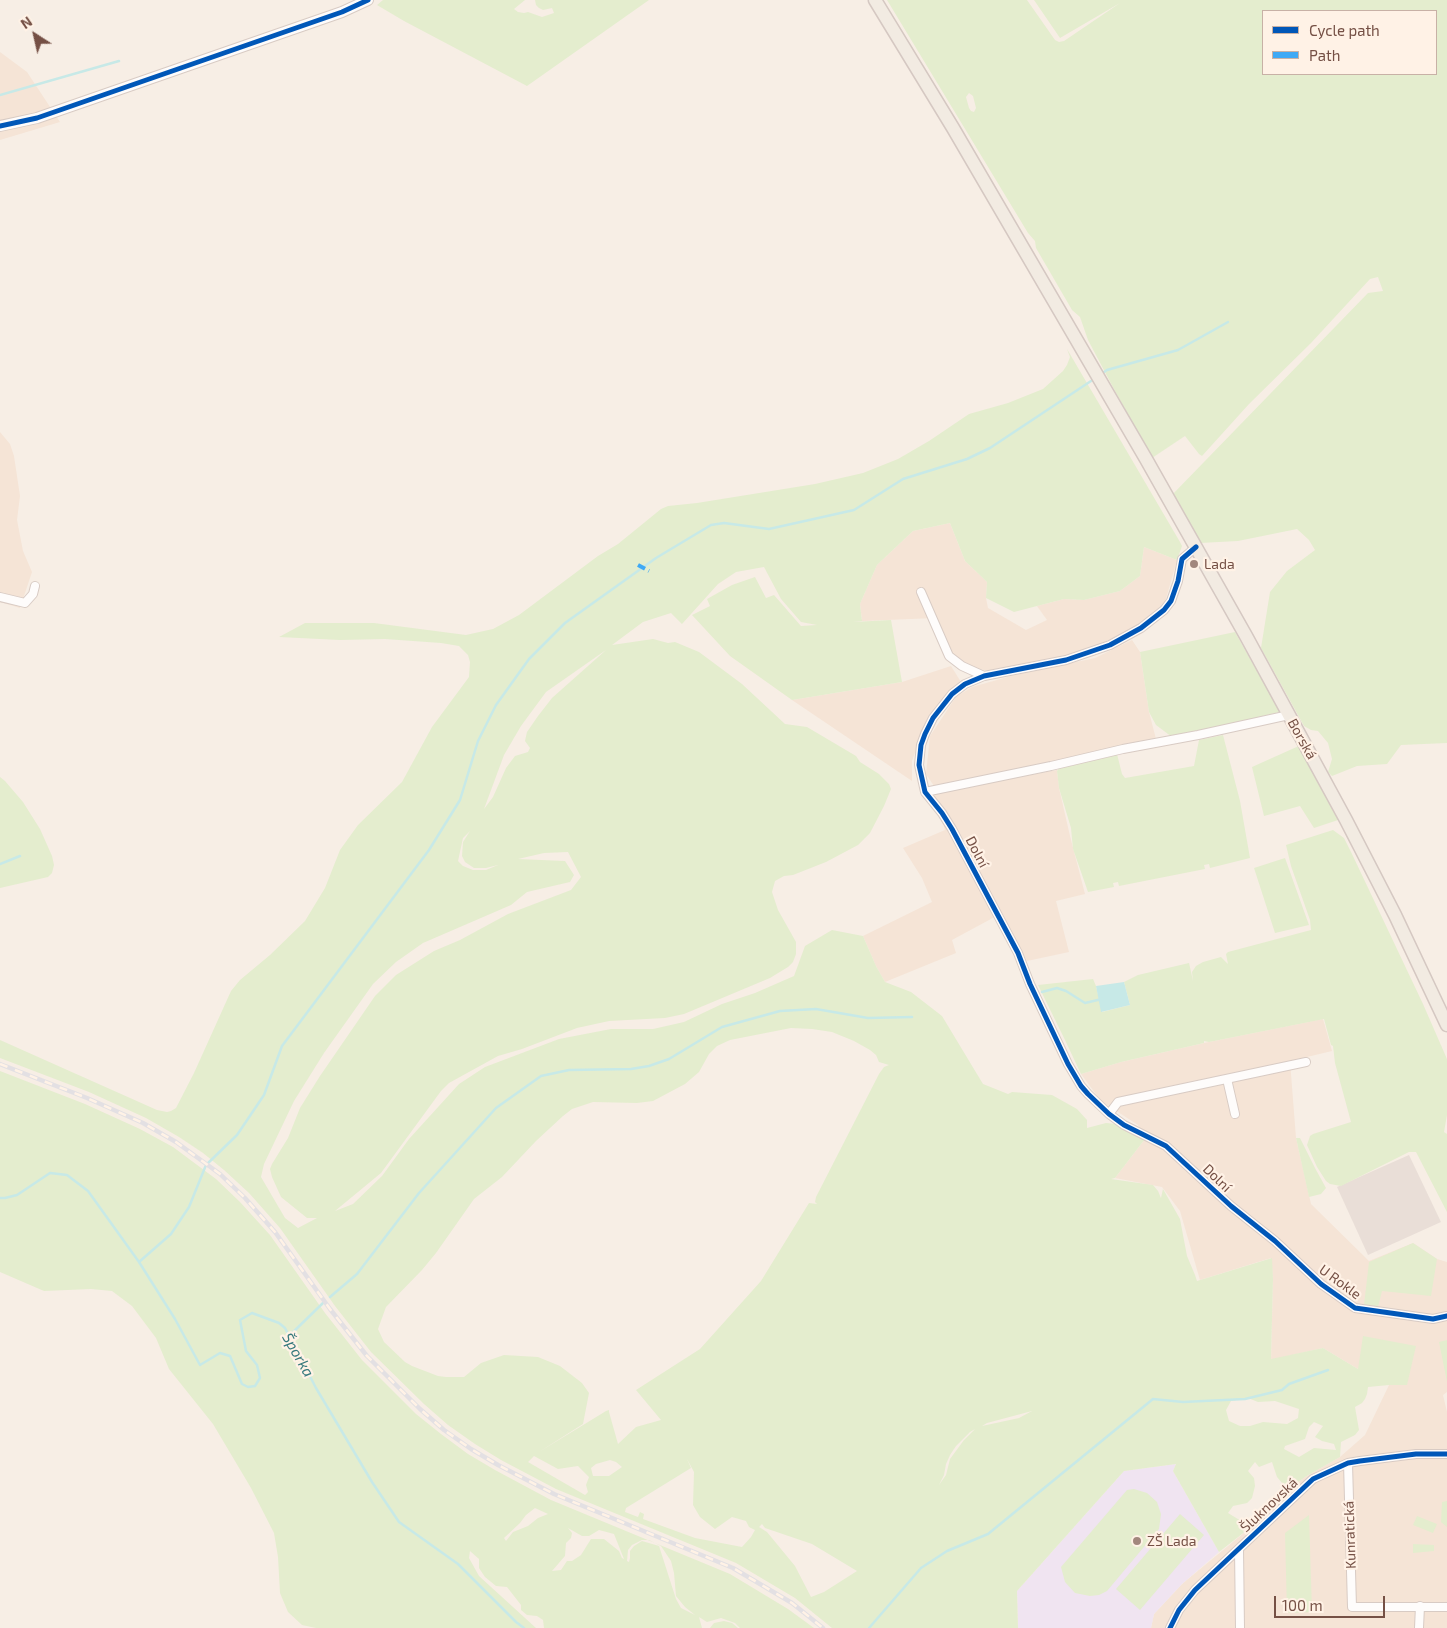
<!DOCTYPE html>
<meta charset="utf-8">
<style>
body{margin:0}
#map{position:relative;width:1447px;height:1628px;overflow:hidden;background:#f7eee5;font-family:"Exo 2",sans-serif}
canvas{display:block}
.legend{position:absolute;left:1262px;top:10px;width:175px;height:65px;box-sizing:border-box;background:#fff2e6;border:1px solid #c8b1a6;margin:0;padding:6px 9px;list-style:none;font-size:15px;color:#755045}
.legend li{display:flex;align-items:center;gap:10px;height:25px}
.legend b{width:25px;border:1px solid #c8b1a6}
.north{position:absolute;left:10px;top:10px;width:50px;height:50px;-webkit-text-stroke:4px #fff2e6;paint-order:stroke;rotate:325deg;font-size:14px;font-weight:700;line-height:20px;text-align:center;color:#755045}
.north::after{content:'';display:block;margin:auto;width:18px;height:22px;background:#755045;clip-path:polygon(50% 0,100% 100%,50% 72%,0 100%)}
.scale{position:absolute;left:1274px;top:1596px;width:111px;height:22px;box-sizing:border-box;border:2px solid #755045;border-top:0;padding-left:6px;font-size:15px;line-height:18px;white-space:nowrap;color:#755045;-webkit-text-stroke:4px #fff2e6;paint-order:stroke}
</style>
<div id="map">
<canvas width="1447" height="1628"></canvas>
<ul class="legend">
<li><b style="height:6px;background:#0057b8"></b>Cycle path</li>
<li><b style="height:6px;background:#3fa9f5"></b>Path</li>
</ul>
<div class="north">N</div>
<div class="scale">100 m</div>
</div>
<script>
const ctx = document.querySelector('canvas').getContext('2d');
ctx.lineJoin = 'round';
function fillPath(path, color) {
  ctx.fillStyle = color;
  ctx.fill(path, 'evenodd');
}
function toPath(rows) {
  const path = new Path2D();
  for (const r of rows) {
    path.moveTo(r[0], r[1]);
    for (let i = 2; i < r.length; i += 2) path.lineTo(r[i], r[i + 1]);
  }
  return path;
}
function stroke(path, color, width, dash) {
  ctx.strokeStyle = color;
  ctx.lineWidth = width;
  ctx.lineCap = dash ? 'butt' : 'round';
  ctx.setLineDash(dash || []);
  ctx.stroke(path);
}
function label(font, color, halo, rows, align = 'center') {
  ctx.font = font + ' "Exo 2",sans-serif';
  ctx.lineWidth = 4.5;
  ctx.setLineDash([]);
  ctx.textBaseline = 'middle';
  ctx.strokeStyle = halo;
  ctx.fillStyle = color;
  for (const [text, x, y, turn = 0] of rows) {
    ctx.save();
    ctx.translate(x, y);
    ctx.rotate((+turn || 0) * Math.PI / 180);
    ctx.textAlign = isNaN(turn) ? turn : align;
    if (halo) ctx.strokeText(text, 0, 0);
    ctx.fillText(text, 0, 0);
    ctx.restore();
  }
}
fillPath(toPath([
 [0,52,27,72,60,122,0,140],
 [0,432,10,444,14,456,20,496,17,520,23,551,32,572,20,608,0,602],
 [950,523,965,561,987,582,986,598,988,608,1026,630,1047,620,1037,606,1064,599,1084,600,1120,591,1140,576,1144,547,1177,560,1165,602,1148,618,1128,631,1084,652,998,670,984,670,973,668,954,657,935,618,862,621,860,604,877,565,913,531],
 [1132,640,1140,652,1149,712,1156,739,1060,761,934,786,926,774,930,736,956,697,972,687,1011,676,1095,658],
 [951,666,961,682,926,721,912,761,912,781,792,700,902,682],
 [1057,770,1059,788,1070,836,1085,894,1056,901,1069,952,1027,961,1002,913,952,940,956,953,885,982,876,966,863,936,932,902,922,878,903,848,945,830,934,793],
 [1323,1019,1332,1051,1290,1061,1296,1138,1311,1204,1369,1261,1413,1243,1437,1259,1447,1262,1447,1392,1443,1395,1447,1412,1447,1628,1151,1628,1154,1614,1182,1584,1251,1527,1288,1490,1305,1477,1340,1457,1365,1435,1389,1385,1380,1378,1358,1369,1323,1348,1271,1360,1273,1279,1271,1258,1200,1280,1180,1211,1162,1187,1115,1178,1145,1139,1138,1125,1101,1101,1081,1074,1121,1062,1204,1043]
]), '#f5e4d6');
fillPath(toPath([
 [1409,1155,1441,1222,1368,1255,1337,1187]
]), '#e9ded7');
fillPath(toPath([
 [1176,1464,1173,1471,1219,1552,1182,1584,1154,1614,1151,1628,1018,1628,1017,1591,1124,1471]
]), '#f0e4f1');
fillPath(toPath([
 [383,0,525,0,514,9,518,12,524,13,528,12,542,17,554,13,552,8,543,10,539,8,536,5,535,0,649,0,527,86,404,21,377,5],
 [887,0,1027,0,1055,40,1059,42,1064,41,1120,3,1060,38,1034,0,1447,0,1447,743,1401,745,1387,764,1357,766,1332,776,1328,772,1332,759,1328,743,1318,731,1311,730,1304,726,1261,648,1270,592,1287,571,1315,550,1309,540,1297,529,1238,541,1200,543,1171,496,1368,293,1383,291,1378,277,1370,279,1311,343,1249,404,1202,456,1199,454,1185,436,1152,458,1115,391,1088,340,1080,317,1072,310,1036,248,1035,241,1028,233],
 [1263,11,1436,11,1436,74,1263,74],
 [969,93,973,96,976,108,974,112,971,111,969,108,966,97],
 [1067,349,1180,542,1182,546,1177,560,1144,547,1140,576,1120,591,1084,600,1064,599,1014,612,986,598,987,582,965,561,950,523,913,531,877,565,860,604,862,621,853,622,891,620,902,682,792,700,730,656,692,615,710,606,707,599,732,585,755,577,766,598,774,595,801,626,817,625,801,622,781,599,764,567,736,572,718,584,682,624,671,613,643,622,612,645,653,639,668,643,675,642,699,652,742,684,785,724,807,727,856,756,860,762,879,774,889,784,891,789,884,806,870,833,858,845,826,862,793,875,784,876,775,881,772,892,778,910,796,942,796,954,793,962,788,967,770,978,684,1014,665,1018,609,1021,577,1028,522,1049,498,1056,449,1083,441,1091,381,1173,335,1211,353,1204,382,1176,409,1139,459,1084,485,1067,559,1039,611,1029,653,1029,684,1022,722,1004,755,993,794,976,805,946,832,930,863,936,876,966,885,982,911,992,942,1016,983,1084,1008,1094,1012,1092,1052,1095,1077,1109,1087,1120,1087,1128,1106,1123,1117,1124,1145,1139,1115,1178,1111,1179,1153,1185,1158,1191,1161,1198,1163,1189,1180,1219,1187,1256,1195,1275,1197,1281,1272,1258,1273,1279,1271,1359,1323,1348,1358,1369,1363,1336,1416,1346,1407,1385,1389,1385,1368,1387,1367,1394,1365,1399,1362,1403,1355,1407,1359,1430,1355,1435,1341,1442,1340,1457,1305,1477,1288,1490,1277,1477,1272,1462,1259,1467,1255,1462,1248,1471,1254,1478,1255,1486,1252,1498,1247,1503,1233,1506,1228,1513,1251,1527,1219,1552,1173,1471,1176,1464,1124,1471,1017,1591,1018,1628,832,1628,795,1598,736,1563,556,1489,501,1460,475,1444,448,1425,424,1404,371,1352,335,1306,280,1228,249,1193,224,1170,203,1153,179,1137,146,1118,89,1092,0,1058,0,1040,157,1110,167,1112,171,1111,176,1108,194,1073,231,991,240,980,270,955,305,921,325,888,340,850,358,825,402,782,432,727,469,677,470,662,468,655,459,646,441,643,385,639,340,640,279,637,305,623,374,623,466,635,493,629,519,615,598,556,618,544,661,509,668,506,697,503,815,484,863,473,898,459,929,441,969,414,1008,403,1043,389,1063,371,1067,365,1070,357],
 [606,650,552,698,538,716,527,732,525,741,530,748,528,752,515,756,506,768,493,797,484,809,504,755,521,726,546,692],
 [470,831,463,842,462,856,465,862,474,868,486,868,498,865,486,870,473,870,463,866,458,861,463,838],
 [568,852,581,877,571,890,508,914,460,940,434,951,396,975,375,996,320,1076,300,1108,288,1138,272,1164,270,1169,272,1177,281,1197,307,1218,317,1218,298,1228,285,1218,261,1177,264,1164,294,1101,324,1053,373,984,396,962,423,943,511,905,527,892,570,882,574,875,565,861,518,859,544,853],
 [791,1028,812,1029,832,1032,854,1041,870,1050,876,1055,879,1062,889,1065,884,1067,879,1074,816,1197,815,1202,817,1204,809,1203,761,1281,700,1349,636,1390,661,1420,636,1427,618,1444,609,1412,609,1410,606,1411,539,1452,583,1424,589,1393,582,1383,560,1366,538,1357,504,1355,481,1363,464,1377,446,1377,438,1376,412,1366,405,1362,384,1342,378,1329,386,1307,422,1270,436,1253,474,1199,502,1177,536,1141,563,1116,572,1109,593,1102,637,1103,653,1101,685,1084,699,1072,709,1054,717,1046,730,1040],
 [1248,1398,1258,1402,1275,1401,1299,1409,1298,1418,1287,1424,1263,1422,1250,1426,1240,1426,1229,1421,1226,1410,1231,1401],
 [1032,1411,1019,1418,982,1426,987,1423],
 [1314,1422,1323,1426,1315,1437,1322,1441,1334,1444,1336,1450,1314,1448,1299,1457,1284,1449,1285,1446,1305,1439,1309,1427],
 [975,1429,964,1440,950,1459,946,1475,939,1485,944,1475,946,1464,950,1455,956,1446,970,1432],
 [534,1456,558,1469,578,1466,589,1477,586,1485,588,1492,585,1495,528,1462],
 [687,1459,694,1472,693,1505,700,1517,715,1529,732,1517,746,1521,749,1527,755,1530,751,1537,742,1547,695,1538,643,1519,644,1514,640,1512,638,1517,625,1512,626,1508,691,1468],
 [610,1460,616,1462,622,1467,609,1476,593,1476,591,1468,596,1464],
 [762,1524,765,1528,812,1544,857,1571,824,1592,811,1597,795,1566,767,1532,759,1527],
 [1235,632,1280,712,1172,737,1156,725,1149,712,1140,652],
 [1223,735,1240,801,1250,858,1210,868,1209,864,1204,865,1205,869,1119,886,1118,882,1113,883,1114,887,1088,892,1073,849,1071,828,1059,788,1057,771,1060,767,1103,757,1107,758,1109,756,1117,754,1122,774,1125,778,1194,766,1199,740],
 [1301,745,1341,819,1314,828,1300,806,1264,816,1252,767],
 [0,777,5,781,23,802,40,829,52,856,54,865,52,873,48,877,0,888],
 [1333,830,1344,838,1352,854,1423,1004,1447,1059,1447,1115,1444,1132,1447,1134,1447,1212,1416,1152,1409,1152,1341,1186,1330,1184,1326,1181,1317,1167,1307,1145,1310,1136,1313,1134,1351,1122,1335,1063,1333,1046,1331,1045,1324,1019,1209,1042,1204,1041,1204,1043,1121,1062,1081,1074,1065,1040,1038,985,1093,979,1096,986,1102,1012,1130,1005,1124,982,1138,975,1189,963,1193,981,1192,972,1196,966,1203,962,1221,957,1228,964,1226,954,1228,952,1311,930,1310,920,1291,866,1286,845],
 [1285,858,1309,925,1275,933,1254,868],
 [0,1071,85,1104,140,1129,173,1147,216,1179,240,1202,270,1235,325,1313,362,1360,416,1414,441,1434,468,1454,495,1470,551,1500,730,1574,788,1609,814,1628,740,1628,735,1623,721,1618,707,1622,699,1617,702,1628,544,1628,543,1620,537,1616,527,1615,521,1610,521,1605,507,1587,496,1586,485,1577,479,1568,479,1559,470,1551,469,1558,479,1576,536,1628,316,1628,302,1625,288,1612,280,1593,278,1557,274,1533,251,1488,213,1424,169,1369,156,1338,132,1306,112,1291,91,1289,44,1291,0,1272],
 [535,1508,548,1514,538,1518,528,1526,513,1532,506,1541,504,1538,520,1523,526,1515],
 [568,1528,582,1536,589,1536,599,1530,614,1534,624,1559,622,1558,619,1551,604,1539,591,1539,581,1555,572,1561,567,1561,561,1570,552,1571,565,1556,566,1543,571,1538,572,1533],
 [642,1540,649,1540,661,1546,671,1561,674,1573,676,1596,685,1607,695,1615,681,1608,676,1599,659,1546,642,1541,634,1546,630,1551,630,1558,629,1562,627,1561,628,1550,632,1545],
 [1296,1138,1300,1138,1315,1168,1326,1188,1321,1194,1309,1197],
 [1413,1243,1437,1259,1431,1296,1382,1291,1378,1307,1364,1305,1369,1262],
 [1447,1340,1447,1382,1439,1342],
 [1134,1489,1147,1493,1157,1502,1161,1514,1159,1529,1107,1591,1099,1595,1090,1596,1075,1593,1065,1582,1061,1567,1127,1490],
 [1447,1501,1447,1527,1441,1522,1442,1502],
 [1180,1514,1204,1535,1140,1610,1116,1589],
 [1309,1515,1312,1612,1287,1613,1285,1533],
 [1417,1516,1437,1524,1433,1533,1413,1525],
 [1413,1544,1434,1545,1434,1551,1413,1553],
 [724,1621,732,1623,738,1628,710,1628,714,1623]
]), '#e4edce');
fillPath(toPath([
 [1124,982,1130,1005,1101,1012,1096,986]
]), '#c7e9e7');
stroke(toPath([
 [0,95,119,61],
 [1101,374,1107,370,1178,350,1228,322],
 [0,864,20,856],
 [1042,992,1057,988,1066,991,1085,1003,1102,999],
 [0,1198,5,1198,17,1195,50,1173,67,1175,88,1191,139,1262,175,1319,200,1365,220,1353,230,1356,242,1384,248,1387,255,1386,260,1378,257,1365,246,1351,240,1320,252,1313,279,1323,285,1328,316,1388,372,1482,399,1522,458,1564,516,1622,524,1628],
 [139,1262,171,1234,189,1207,206,1165,237,1135,264,1095,282,1046,429,850,460,800,478,741,496,705,529,659,565,623,656,558,711,525,724,523,769,529,854,510,903,479,967,459,990,448,1094,379],
 [330,1297,357,1274,419,1193,496,1108,541,1076,569,1070,631,1069,649,1066,669,1059,722,1027,780,1011,816,1009,868,1018,912,1017],
 [289,1336,323,1303],
 [869,1628,921,1568,947,1551,988,1534,1153,1399,1183,1402,1245,1399,1282,1390,1289,1384,1328,1370]
]), '#c7e9e7', 2.5);
const minor = toPath([
 [1196,547,1182,559,1178,581,1171,601,1164,610,1141,628,1110,645,1066,660,984,676,965,684,952,694,933,718,925,734,921,745,919,765,925,792,942,813,952,829,1018,953,1030,984,1068,1064,1081,1086,1088,1094,1109,1114,1124,1125,1166,1146,1231,1206,1275,1241,1321,1284,1355,1308,1433,1319,1447,1316],
 [921,592,949,656,962,666,984,676],
 [0,597,25,603,33,594,35,586],
 [925,792,1051,766,1123,749,1198,735,1289,715],
 [1227,1079,1235,1114],
 [1109,1114,1118,1102,1306,1062],
 [1348,1463,1352,1607,1447,1607],
 [1239,1549,1240,1628],
 [1170,1628,1179,1610,1195,1590,1313,1479,1348,1463,1360,1461,1416,1454,1447,1454],
 [1419,1628,1420,1606]
]);
const tertiary = toPath([
 [0,126,37,118,342,12,368,0]
]);
const primary = toPath([
 [875,0,953,128,1146,459,1246,636,1346,820,1395,915,1447,1025]
]);
stroke(minor, '#d8cbc4', 10);
stroke(tertiary, '#d8cbc4', 12);
stroke(primary, '#d5c8c2', 15);
stroke(minor, '#fefcfb', 8);
stroke(tertiary, '#fefcfb', 10);
stroke(primary, '#f2ebe2', 12);
const rail = toPath([
 [0,1064,87,1098,143,1123,176,1142,220,1174,245,1198,275,1232,330,1309,367,1356,420,1409,444,1430,471,1449,498,1465,554,1494,733,1568,792,1603,823,1628]
]);
stroke(rail, '#e3e0e3', 4.5);
stroke(rail, '#fff2e6', 2.5, [8]);
stroke(toPath([
 [638,565,649,571]
]), '#3fa9f5', 4, [8, 4]);
stroke(toPath([
 [0,126,37,118,342,12,368,0],
 [1196,547,1182,559,1178,581,1171,601,1164,610,1141,628,1110,645,1066,660,984,676,965,684,952,694,933,718,925,734,921,745,919,765,925,792,942,813,952,829,1018,953,1030,984,1068,1064,1081,1086,1088,1094,1109,1114,1124,1125,1166,1146,1231,1206,1275,1241,1321,1284,1355,1308,1433,1319,1447,1316],
 [1170,1628,1179,1610,1195,1590,1313,1479,1348,1463,1360,1461,1416,1454,1447,1454]
]), '#0057b8', 5);
for (const [x, y, r, color] of [
 [1194,564,5,"#a2877d"],
 [1137,1541,5,"#a2877d"]
]) {
  const dot = new Path2D();
  dot.arc(x, y, r, 0, 2 * Math.PI);
  ctx.fillStyle = color;
  ctx.fill(dot);
  stroke(dot, '#fff2e6', 2);
}
label('14px', '#755045', '#fff2e6', [
 ["Lada",1204,564],
 ["ZŠ Lada",1147,1541]
], 'left');
label('14px', '#755045', '#fff2e6', [
 ["Borská",1302,739,61],
 ["Dolní",977,852,62],
 ["Dolní",1217,1178,44],
 ["U Rokle",1340,1282,36],
 ["Šluknovská",1269,1505,-43],
 ["Kunratická",1350,1535,-92]
]);
label('italic 15px', '#37797d', '#fff2e6', [
 ["Šporka",298,1355,60]
]);
</script>
